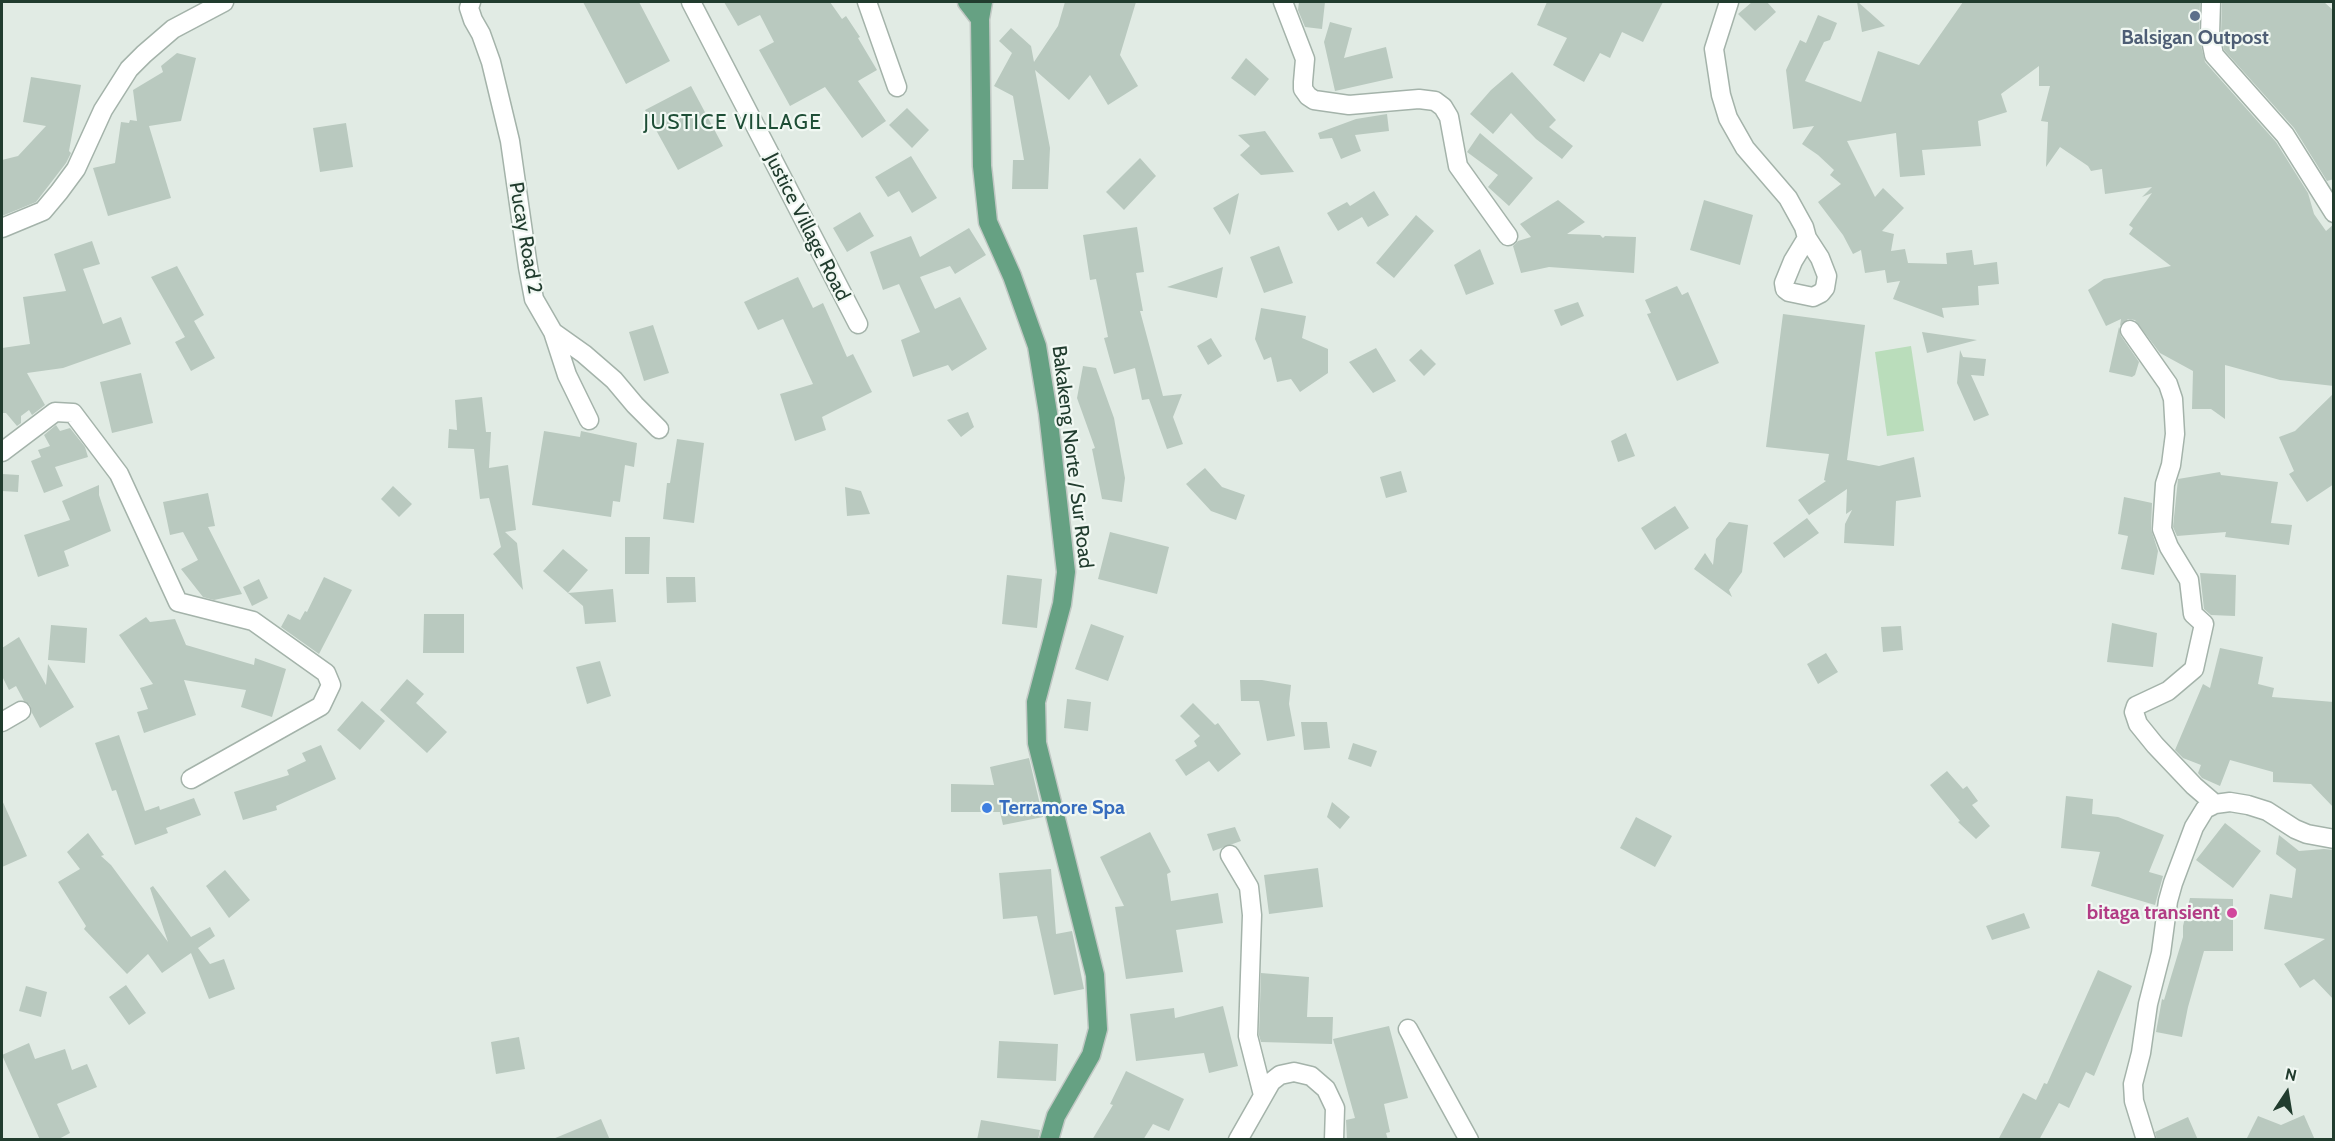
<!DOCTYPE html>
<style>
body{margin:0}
#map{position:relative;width:2335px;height:1141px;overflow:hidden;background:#e1ebe4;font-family:Cabin,sans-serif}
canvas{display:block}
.frame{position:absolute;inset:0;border:3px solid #213c2e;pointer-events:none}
.north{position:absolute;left:2257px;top:1063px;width:60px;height:60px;-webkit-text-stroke:4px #f1f8f3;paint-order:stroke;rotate:12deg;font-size:16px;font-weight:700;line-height:24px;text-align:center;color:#213c2e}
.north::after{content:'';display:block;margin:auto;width:21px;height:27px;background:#213c2e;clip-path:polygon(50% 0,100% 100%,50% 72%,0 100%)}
</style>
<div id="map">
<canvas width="2335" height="1141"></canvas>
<div class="frame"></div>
<div class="north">N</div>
</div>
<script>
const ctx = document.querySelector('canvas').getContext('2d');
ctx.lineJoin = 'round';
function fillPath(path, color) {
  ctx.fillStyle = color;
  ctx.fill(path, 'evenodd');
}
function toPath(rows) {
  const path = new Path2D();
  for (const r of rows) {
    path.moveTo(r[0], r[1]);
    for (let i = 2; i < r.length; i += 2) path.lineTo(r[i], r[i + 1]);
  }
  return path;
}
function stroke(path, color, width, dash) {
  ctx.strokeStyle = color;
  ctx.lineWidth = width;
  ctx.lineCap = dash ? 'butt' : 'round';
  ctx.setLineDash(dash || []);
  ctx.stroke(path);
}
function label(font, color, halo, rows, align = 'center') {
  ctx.font = font + ' Cabin,sans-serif';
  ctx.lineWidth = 4.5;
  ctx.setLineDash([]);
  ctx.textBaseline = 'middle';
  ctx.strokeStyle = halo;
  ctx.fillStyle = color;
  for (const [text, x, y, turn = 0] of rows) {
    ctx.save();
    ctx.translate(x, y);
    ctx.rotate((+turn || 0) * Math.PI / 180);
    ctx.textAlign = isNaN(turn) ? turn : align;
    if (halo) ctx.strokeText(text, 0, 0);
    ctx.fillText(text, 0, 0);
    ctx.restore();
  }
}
fillPath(toPath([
 [1911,346,1924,431,1887,436,1875,352]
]), '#baddbb');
fillPath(toPath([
 [583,2,639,2,670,61,626,84],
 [724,2,830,2,842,19,846,16,860,37,858,38,877,70,858,81,886,121,862,138,825,87,790,106,759,50,774,42,760,15,738,26],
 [1065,2,1136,2,1120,55,1138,86,1108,105,1090,75,1069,100,1035,70,1050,148,1048,189,1012,189,1013,160,1024,160,1013,96,994,86,1012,53,999,41,1011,28,1031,46,1034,62,1058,26],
 [1299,2,1325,2,1322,29,1305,27,1298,10],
 [1547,2,1663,2,1643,42,1622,32,1610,58,1600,53,1584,82,1553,65,1567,38,1537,25],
 [1752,2,1767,2,1776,12,1755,31,1738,14],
 [1857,2,1858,2,1885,26,1862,32],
 [1963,2,2200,2,2199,37,2205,62,2276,142,2308,193,2314,214,2326,231,2334,224,2334,386,2280,380,2225,365,2225,419,2211,409,2192,409,2193,371,2160,353,2135,320,2128,319,2120,326,2121,319,2106,326,2088,290,2104,279,2171,266,2129,234,2133,228,2129,225,2152,193,2142,197,2152,187,2105,194,2102,169,2091,171,2088,166,2060,147,2046,167,2048,122,2041,121,2050,86,2039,86,2039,66,2001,94,2007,112,1978,121,1981,146,1922,150,1925,175,1900,177,1896,133,1847,141,1875,197,1883,188,1904,208,1882,231,1894,234,1891,251,1905,249,1908,263,1947,264,1946,253,1972,250,1974,265,1997,262,1999,284,1978,286,1979,305,1942,308,1944,318,1893,299,1900,281,1887,283,1885,270,1865,273,1861,250,1853,254,1843,235,1818,202,1841,184,1830,175,1834,170,1818,155,1802,144,1814,126,1793,129,1786,70,1800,40,1806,43,1818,15,1837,23,1830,40,1824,42,1805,81,1861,102,1878,51,1919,65],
 [2222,2,2324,2,2334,11,2334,179,2327,181,2294,128,2224,50,2221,34],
 [1330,22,1352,28,1344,58,1386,47,1393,78,1335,91,1324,42],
 [177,53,196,58,181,121,149,126,171,198,108,216,93,168,115,163,121,122,129,123,130,120,137,121,133,90,163,72,161,66],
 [1246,58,1269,79,1255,96,1231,78],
 [1512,72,1556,120,1549,127,1573,146,1562,159,1536,139,1511,113,1493,134,1470,114,1491,90],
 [31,77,81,85,69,151,71,153,66,163,36,202,2,216,2,160,18,156,46,126,23,122],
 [691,86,723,146,678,170,645,110],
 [907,108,929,130,912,148,889,125],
 [1387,114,1389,131,1355,135,1361,151,1341,159,1332,138,1320,139,1318,133,1356,119],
 [346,123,353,167,320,172,313,128],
 [1265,131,1294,172,1261,175,1240,155,1250,146,1238,135],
 [1480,133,1533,178,1509,206,1488,187,1498,175,1467,152],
 [911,156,937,198,912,213,899,191,888,197,875,177],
 [1140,158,1156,176,1124,210,1106,192],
 [1374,191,1389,215,1368,227,1362,217,1338,231,1327,213,1347,202,1350,206],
 [1239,193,1230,235,1213,208],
 [1558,200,1585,222,1567,234,1600,235,1603,238,1605,236,1636,237,1634,273,1549,267,1521,273,1513,246,1518,241,1531,237,1520,224],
 [1704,200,1753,215,1740,265,1690,250],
 [860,212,874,236,847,252,833,228],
 [1416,215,1434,231,1394,278,1376,263],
 [1137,227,1144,272,1136,273,1143,311,1140,311,1163,396,1182,394,1173,417,1183,444,1167,449,1149,399,1142,400,1135,368,1114,374,1104,338,1108,337,1096,279,1090,280,1083,235],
 [969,228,986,255,955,274,950,266,920,277,935,309,960,297,987,349,952,371,948,365,913,377,901,340,920,332,899,284,883,290,870,252,911,236,920,257],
 [92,241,100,264,83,269,103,324,121,317,131,344,63,368,27,373,45,405,32,415,29,410,21,416,21,423,17,426,6,413,2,413,2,348,30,344,23,297,66,291,54,254],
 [1279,246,1293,283,1264,293,1250,257],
 [1480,249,1494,284,1466,295,1454,265],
 [177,266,204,315,194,321,215,358,191,371,175,342,185,337,151,277],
 [1223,267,1217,298,1167,287],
 [798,277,813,308,823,303,847,357,853,354,872,392,822,417,826,430,795,441,780,394,813,384,783,319,758,330,744,302],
 [1677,286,1682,295,1688,292,1719,363,1677,381,1647,314,1651,313,1645,300],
 [1578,302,1584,316,1561,326,1554,310],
 [1261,308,1306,316,1302,338,1328,349,1328,373,1300,392,1291,379,1277,382,1271,357,1264,360,1255,339],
 [1783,314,1865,325,1847,460,1879,466,1914,457,1921,497,1896,501,1894,546,1844,543,1845,524,1852,510,1846,514,1847,489,1809,515,1798,500,1826,481,1824,480,1829,454,1766,447],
 [653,325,669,373,644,381,629,332],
 [2119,327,2121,336,2139,362,2135,375,2132,377,2109,372],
 [1922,332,1977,340,1927,353],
 [1211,338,1222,356,1208,365,1197,346],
 [1376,348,1396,381,1373,393,1349,362],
 [1421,349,1436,364,1424,376,1409,360],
 [1960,350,1963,357,1986,359,1984,376,1971,375,1989,415,1974,421,1957,383],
 [1083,366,1096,368,1114,418,1125,478,1122,502,1102,499,1092,449,1095,448,1077,398],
 [141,373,153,423,112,433,100,382],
 [2334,393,2334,484,2307,502,2289,474,2294,471,2279,437,2295,431],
 [482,397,486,432,491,432,489,468,508,465,516,530,505,532,517,543,523,590,493,554,501,547,489,498,480,499,474,449,448,448,449,429,457,430,455,400],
 [968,412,974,427,961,437,947,420],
 [56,425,60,431,70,428,85,447,88,457,55,467,63,486,44,493,31,461,41,457,38,450,50,446,44,435],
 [544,431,580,437,581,431,637,443,634,467,625,465,620,502,613,501,611,517,532,505],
 [1626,433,1635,456,1618,462,1611,441],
 [677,439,704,443,694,523,663,519,667,483,670,483],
 [1205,468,1222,487,1245,495,1236,520,1211,511,1186,484],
 [1401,471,1407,492,1386,498,1380,477],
 [2220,472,2221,475,2278,482,2271,523,2292,525,2289,545,2225,537,2226,532,2177,536,2173,527,2178,479],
 [2,474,19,475,18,492,2,491],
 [99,485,99,495,111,531,64,551,69,566,38,577,24,535,70,520,62,501],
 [393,486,412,504,399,517,381,499],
 [845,487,861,491,870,514,847,516],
 [208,493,215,526,208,527,242,594,214,600,203,597,181,569,198,560,183,532,170,535,163,502],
 [2124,497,2152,503,2151,529,2158,551,2154,575,2121,569,2128,536,2118,534],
 [1675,506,1689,528,1655,550,1641,528],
 [1807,518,1819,533,1784,558,1773,543],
 [1729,522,1748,525,1742,572,1729,590,1732,597,1694,569,1705,553,1713,565,1716,539],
 [1110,532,1169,547,1157,594,1098,579],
 [625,537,650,537,649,574,625,574],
 [563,549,588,570,568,593,543,571],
 [2200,573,2236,575,2235,616,2211,615,2204,609],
 [1007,575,1042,579,1037,628,1002,624],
 [324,577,352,590,319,654,281,627,288,614,300,620,305,611,307,612],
 [666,577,695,577,696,602,667,603],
 [259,579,268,598,252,606,243,587],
 [613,589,616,622,585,624,583,606,568,593],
 [424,614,464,614,464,653,423,653],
 [146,617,150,622,175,619,186,645,254,665,255,658,286,669,272,717,241,707,246,690,184,680,196,715,144,733,137,712,148,709,140,688,153,684,119,635],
 [2112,623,2157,633,2153,667,2107,662],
 [1091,624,1124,636,1108,681,1075,669],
 [51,625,87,628,85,663,48,660],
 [1901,626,1903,650,1883,652,1881,627],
 [19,637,46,685,48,664,74,707,40,728,32,713,30,705,24,701,16,686,9,690,2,676,2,648],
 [2220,648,2263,657,2258,684,2274,688,2272,697,2334,702,2334,808,2311,784,2273,782,2273,772,2230,760,2220,786,2202,778,2198,773,2201,765,2183,758,2175,750,2203,684,2210,688],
 [1826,653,1838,672,1818,684,1807,664],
 [600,661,611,696,587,704,576,667],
 [407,679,424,694,416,703,447,732,427,753,380,710],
 [1240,680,1262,680,1291,685,1289,704,1295,736,1267,741,1259,701,1241,701],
 [1067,699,1091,702,1088,731,1064,728],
 [362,701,385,721,360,750,337,730],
 [1193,703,1215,725,1218,723,1241,754,1218,772,1209,761,1186,776,1175,760,1197,746,1194,741,1200,736,1180,716],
 [1301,722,1327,722,1330,748,1304,750],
 [119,735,145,811,159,806,160,810,194,798,201,815,166,828,168,833,135,845,116,790,112,791,95,743],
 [1353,743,1377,751,1371,767,1348,759],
 [321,745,336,779,276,806,277,810,243,820,234,792,289,775,287,770,306,761,302,753],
 [1029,758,1043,817,1003,825,1000,812,951,812,951,784,994,785,990,767],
 [1947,771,1963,789,1967,786,1978,801,1972,805,1990,826,1976,839,1958,822,1960,821,1930,785],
 [2066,796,2093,799,2092,814,2118,817,2164,835,2149,872,2163,876,2155,905,2091,886,2100,852,2061,848],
 [2,800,27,856,2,867],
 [1332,802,1350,817,1340,829,1327,817],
 [1636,817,1672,836,1655,867,1620,848],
 [2225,823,2261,851,2233,888,2196,860],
 [1235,827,1241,841,1213,851,1207,834],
 [1150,832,1171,872,1167,874,1171,901,1218,893,1223,923,1176,930,1183,972,1126,979,1115,907,1124,906,1100,857],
 [88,833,104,855,101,856,111,865,168,942,150,888,153,886,191,937,210,927,215,936,198,948,210,964,224,959,235,989,209,999,191,953,162,973,148,954,127,974,84,929,86,926,58,882,80,869,67,852],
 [2279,835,2299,851,2324,849,2334,850,2334,1000,2314,979,2300,988,2284,964,2325,939,2264,929,2270,894,2292,898,2296,869,2276,854],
 [1318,868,1323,907,1269,914,1264,875],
 [1051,869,1056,934,1072,931,1084,989,1054,995,1037,916,1003,919,999,873],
 [225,870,250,900,229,918,206,886],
 [2190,898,2233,899,2233,951,2204,951,2188,1007,2182,1037,2156,1032,2162,999,2164,1000,2183,937,2183,926],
 [2024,913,2030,928,1992,940,1986,926],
 [2098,970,2132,986,2094,1076,2086,1072,2069,1108,2059,1103,2039,1140,1998,1140,2023,1093,2036,1100,2044,1083,2047,1084],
 [1261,973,1309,977,1307,1017,1333,1017,1332,1044,1261,1042,1259,1035],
 [126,985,146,1013,129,1025,109,997],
 [26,986,47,992,41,1017,19,1011],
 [1223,1006,1238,1066,1209,1073,1204,1053,1136,1061,1130,1014,1174,1008,1175,1018],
 [1389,1026,1408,1098,1384,1104,1390,1132,1386,1133,1388,1140,1347,1140,1346,1120,1355,1118,1333,1039],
 [519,1037,525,1069,496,1074,491,1042],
 [999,1041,1058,1044,1056,1081,997,1078],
 [29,1043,35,1059,65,1049,72,1070,87,1064,97,1087,57,1104,70,1133,57,1140,40,1140,2,1055],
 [1126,1071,1184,1099,1169,1131,1153,1124,1143,1140,1092,1140,1113,1105,1110,1104],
 [2304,1115,2315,1140,2246,1140,2258,1116,2281,1125],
 [2188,1117,2198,1140,2157,1140,2155,1132],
 [601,1119,610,1140,553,1140,553,1139],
 [981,1120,1040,1130,1038,1140,977,1140]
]), '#b9c9bf');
const minor = toPath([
 [471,2,469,8,473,20,481,34,491,62,510,141,528,267,534,299,553,332,584,354,614,380,635,405,659,429],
 [691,2,858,324],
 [867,2,897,87],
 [1283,2,1305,59,1303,82,1303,89,1308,96,1314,100,1349,105,1419,99,1435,101,1443,107,1449,117,1458,166,1508,236],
 [1729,2,1714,49,1721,95,1728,118,1745,148,1788,198,1804,227,1807,238,1820,258,1827,276,1825,288,1821,293,1813,297,1789,292,1785,289,1784,283,1793,261,1807,238],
 [2211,2,2210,35,2214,55,2285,135,2334,213],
 [2,228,43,211,59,192,76,169,103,110,129,69,144,54,173,29,224,2],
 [2130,330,2168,384,2173,399,2175,434,2171,465,2165,484,2162,529,2169,547,2189,580,2193,614,2204,624,2194,669,2168,691,2136,706,2134,712,2138,724,2155,745,2194,786,2215,804],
 [553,332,567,375,589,420],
 [2,452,55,412,73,413,119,474,178,602,253,621,326,673,331,685,321,706,191,779],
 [2,722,21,711],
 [1230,855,1249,887,1252,915,1248,1036,1263,1095],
 [1408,1029,1469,1140],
 [1238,1140,1271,1082,1280,1075,1294,1072,1311,1076,1326,1089,1335,1108,1334,1140],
 [2146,1140,2134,1101,2133,1084,2141,1053,2148,1004,2161,953,2168,901,2173,883,2194,827,2205,809,2215,804,2230,802,2248,805,2267,811,2295,829,2307,834,2334,839]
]);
const major = toPath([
 [967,2,980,19],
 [983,2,980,19,982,166,988,222,1012,276,1037,346,1048,413,1066,572,1062,604,1036,702,1037,743,1095,975,1098,1029,1091,1055,1056,1116,1049,1140]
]);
stroke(minor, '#a4b3aa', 21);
stroke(major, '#c1c8c4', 21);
stroke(minor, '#fff', 18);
stroke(major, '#66a183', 18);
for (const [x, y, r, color] of [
 [2195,16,6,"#5c6f8a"],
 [987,808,6,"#3f7fe0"],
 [2232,913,6,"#d1479c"]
]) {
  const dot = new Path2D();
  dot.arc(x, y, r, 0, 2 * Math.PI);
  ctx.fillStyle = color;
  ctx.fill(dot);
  stroke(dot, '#f1f8f3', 2);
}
label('bold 20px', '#4e5e75', '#f1f8f3', [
 ["Balsigan Outpost",2195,38]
]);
label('20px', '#213c2e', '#f1f8f3', [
 ["Justice Village Road",807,227,63],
 ["Pucay Road 2",525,238,80],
 ["Bakakeng Norte / Sur Road",1072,457,83]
]);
label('bold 20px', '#366cbe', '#f1f8f3', [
 ["Terramore Spa",999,808]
], 'left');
label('bold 20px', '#b23c85', '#f1f8f3', [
 ["bitaga transient",2220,913]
], 'right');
ctx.letterSpacing = '1.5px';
label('21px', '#1e4e36', '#f1f8f3', [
 ["JUSTICE VILLAGE",733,123]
]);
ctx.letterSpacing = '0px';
</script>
